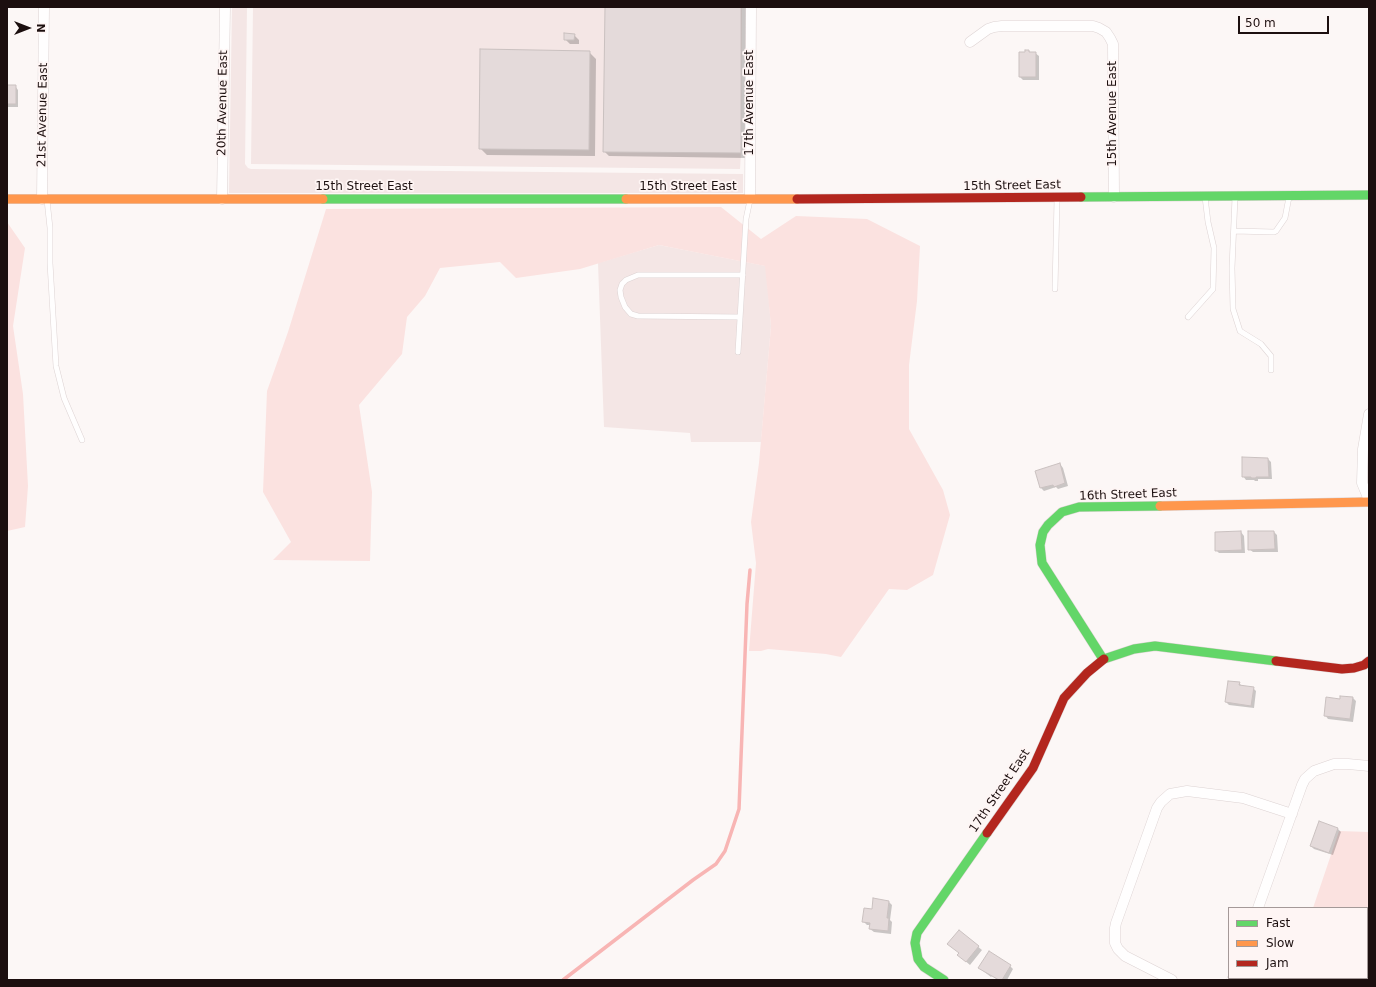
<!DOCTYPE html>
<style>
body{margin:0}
#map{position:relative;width:1376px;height:987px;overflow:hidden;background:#fcf7f6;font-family:"DejaVu Sans",sans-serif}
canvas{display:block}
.frame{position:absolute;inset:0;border:8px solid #1c0f0f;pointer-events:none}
.legend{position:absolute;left:1228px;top:907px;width:140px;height:72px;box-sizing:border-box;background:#fef5f4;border:1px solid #a49998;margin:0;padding:5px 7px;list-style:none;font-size:12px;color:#1c0f0f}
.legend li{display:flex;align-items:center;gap:8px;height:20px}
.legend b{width:20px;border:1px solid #a49998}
.north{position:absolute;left:8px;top:8px;width:40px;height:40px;-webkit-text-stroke:3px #fef5f4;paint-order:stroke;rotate:90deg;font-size:11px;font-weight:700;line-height:16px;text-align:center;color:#1c0f0f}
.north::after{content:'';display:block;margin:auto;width:14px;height:18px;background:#1c0f0f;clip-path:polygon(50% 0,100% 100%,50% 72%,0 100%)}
.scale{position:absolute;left:1238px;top:16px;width:91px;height:18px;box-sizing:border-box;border:2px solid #1c0f0f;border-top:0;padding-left:5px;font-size:12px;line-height:14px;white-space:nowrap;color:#1c0f0f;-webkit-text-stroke:3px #fef5f4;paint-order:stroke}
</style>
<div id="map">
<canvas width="1376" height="987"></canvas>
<div class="frame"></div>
<ul class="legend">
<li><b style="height:5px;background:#63d668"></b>Fast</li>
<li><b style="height:5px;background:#ff974d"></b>Slow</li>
<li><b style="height:5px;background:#b3261e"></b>Jam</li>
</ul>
<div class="north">N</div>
<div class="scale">50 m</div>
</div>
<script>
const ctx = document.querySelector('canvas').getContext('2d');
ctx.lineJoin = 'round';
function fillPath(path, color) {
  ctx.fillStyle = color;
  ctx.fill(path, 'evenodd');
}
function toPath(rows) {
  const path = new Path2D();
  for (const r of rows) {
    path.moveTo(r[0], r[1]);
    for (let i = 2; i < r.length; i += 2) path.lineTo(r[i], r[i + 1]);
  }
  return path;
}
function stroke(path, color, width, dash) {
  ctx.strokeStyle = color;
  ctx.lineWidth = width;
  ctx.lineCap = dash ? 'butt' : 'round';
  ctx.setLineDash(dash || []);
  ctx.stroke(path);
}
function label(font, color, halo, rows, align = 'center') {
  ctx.font = font + ' "DejaVu Sans",sans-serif';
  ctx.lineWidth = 3.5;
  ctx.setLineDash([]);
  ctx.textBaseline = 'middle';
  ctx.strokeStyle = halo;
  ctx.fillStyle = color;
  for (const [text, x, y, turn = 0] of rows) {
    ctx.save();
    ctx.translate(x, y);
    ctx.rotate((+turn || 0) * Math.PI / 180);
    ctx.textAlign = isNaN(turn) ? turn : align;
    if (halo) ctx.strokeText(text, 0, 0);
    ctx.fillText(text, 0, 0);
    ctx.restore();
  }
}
fillPath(toPath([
 [232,7,247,7,245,164,248,168,251,169,743,174,743,193,229,193],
 [253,7,742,7,741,153,740,169,251,164],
 [659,245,766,266,771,326,761,442,691,442,690,433,604,427,598,263]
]), '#f4e6e5');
fillPath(toPath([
 [721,207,761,239,796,216,867,219,920,246,917,301,909,365,909,429,943,490,950,515,933,575,907,590,889,589,841,657,826,654,768,649,761,651,749,651,756,563,751,522,759,463,771,326,765,266,659,245,580,269,516,278,500,262,440,268,425,296,407,317,402,354,359,405,372,492,370,561,273,560,291,542,263,492,267,391,288,332,326,209],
 [7,222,25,248,13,326,23,394,28,486,25,527,7,531],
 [1339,831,1369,832,1369,980,1290,980,1290,978,1367,978,1367,908,1313,908]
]), '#fbe2e0');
fillPath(toPath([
 [606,7,746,7,746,158,609,156,604,151],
 [574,35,579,40,579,44,570,44,565,39],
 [1029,51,1031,53,1035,53,1039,56,1039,80,1023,80,1020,77,1026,53],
 [589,52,596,59,595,156,487,155,480,148],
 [7,86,15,86,18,90,18,107,7,107],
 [1268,459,1271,462,1272,479,1258,479,1258,481,1255,481,1254,480,1246,480,1243,476],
 [1060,464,1063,468,1068,486,1058,489,1056,487,1044,491,1041,488],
 [1241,532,1244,536,1245,553,1219,553,1216,550],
 [1249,532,1274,532,1277,535,1278,552,1253,552,1249,549],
 [1239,683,1243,687,1253,688,1256,691,1254,708,1229,705,1226,702],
 [1341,697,1353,698,1356,701,1353,722,1328,719,1325,715,1341,700],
 [1319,823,1338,829,1341,832,1333,855,1314,849,1311,846],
 [889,902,892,905,890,920,892,922,891,934,874,932,870,929,871,925,867,925,864,922,872,910],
 [959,931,982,950,970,965,958,955,960,953],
 [1010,966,1013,969,1007,980,998,980,992,976,991,977,979,968]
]), '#0003');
stroke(toPath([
 [563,980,693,880,716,864,725,851,739,809,747,604,750,570]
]), '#f8b5b4', 3.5);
const building = toPath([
 [605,7,741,7,741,153,603,152,605,7],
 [564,33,575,34,574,40,564,40,564,33],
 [480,49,590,51,589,150,479,149,480,49],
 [1025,50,1029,50,1029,52,1036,52,1036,77,1019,77,1019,52,1025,52,1025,50],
 [7,85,16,85,16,104,7,104,7,85],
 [1242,457,1268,458,1269,477,1256,477,1256,478,1251,478,1251,477,1242,477,1242,457],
 [1060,463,1065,483,1054,487,1053,485,1040,488,1035,471,1060,463],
 [1241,531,1242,550,1215,551,1215,532,1241,531],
 [1248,531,1274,531,1275,549,1248,550,1248,531],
 [1228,681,1240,682,1239,685,1254,687,1251,706,1225,702,1228,681],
 [1340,696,1353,697,1350,719,1324,716,1326,697,1340,699,1340,696],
 [1319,821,1338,828,1329,853,1310,846,1319,821],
 [873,898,889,901,887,918,889,918,888,931,869,929,870,923,862,922,864,908,872,909,873,898],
 [959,930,979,946,966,962,957,955,959,953,947,944,959,930],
 [989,951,1011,965,1002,980,999,980,978,968,989,951]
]);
fillPath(building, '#e4dada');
stroke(building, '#cac1c0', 1);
const lane = toPath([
 [1235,197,1232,268,1233,309,1240,331,1261,344,1271,356,1271,370],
 [47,200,50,228,50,263,56,366,64,398,82,440],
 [1234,231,1274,232,1276,231,1285,218,1289,197],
 [1055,289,1057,199],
 [740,317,638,316,631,314,625,307,621,297,620,290,622,284,626,280,638,275,743,275],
 [1188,317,1213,289,1214,248,1208,222,1205,197],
 [738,352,746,219,750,200]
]);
const street = toPath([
 [970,42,988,29,994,27,1002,26,1093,26,1099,28,1106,32,1110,38,1113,44,1114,197],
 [42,199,44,7],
 [222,199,225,7],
 [750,199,751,7],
 [1369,414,1363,449,1362,483,1369,500],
 [1258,908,1302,785,1305,779,1314,771,1334,764,1348,764,1369,766],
 [1172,980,1125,956,1118,949,1115,943,1115,928,1116,923,1157,808,1161,802,1170,794,1187,791,1243,798,1292,814],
 [1232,980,1233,978]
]);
const fast = toPath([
 [1081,197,1369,195],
 [323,199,626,199],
 [1103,659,1042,563,1040,545,1043,532,1048,525,1062,512,1079,507,1160,506],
 [1104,659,1134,649,1155,646,1276,661],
 [944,980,924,967,918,959,915,943,917,933,987,833]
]);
const slow = toPath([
 [7,199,323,199],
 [626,199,797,199],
 [1160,506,1369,502]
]);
const jam = toPath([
 [797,199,1081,197],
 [1276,661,1342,669,1354,668,1364,665,1369,661],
 [987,833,1033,768,1064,698,1087,673,1104,659]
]);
stroke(lane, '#ddd3d3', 6);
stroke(street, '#ddd3d3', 11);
stroke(fast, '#ddd3d3', 10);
stroke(slow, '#ddd3d3', 10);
stroke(jam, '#ddd3d3', 10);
stroke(lane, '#fffefe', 5);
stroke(street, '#fffefe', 10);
stroke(fast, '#63d668', 9);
stroke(slow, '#ff974d', 9);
stroke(jam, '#b3261e', 9);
label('12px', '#1c0f0f', '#fef5f4', [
 ["20th Avenue East",223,103,-89],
 ["17th Avenue East",750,103,-90],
 ["15th Avenue East",1113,114,-90],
 ["21st Avenue East",43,115,-89],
 ["15th Street East",1012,186,-1],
 ["15th Street East",364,187],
 ["15th Street East",688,187],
 ["16th Street East",1128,495,-2],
 ["17th Street East",1000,791,-56]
]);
</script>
